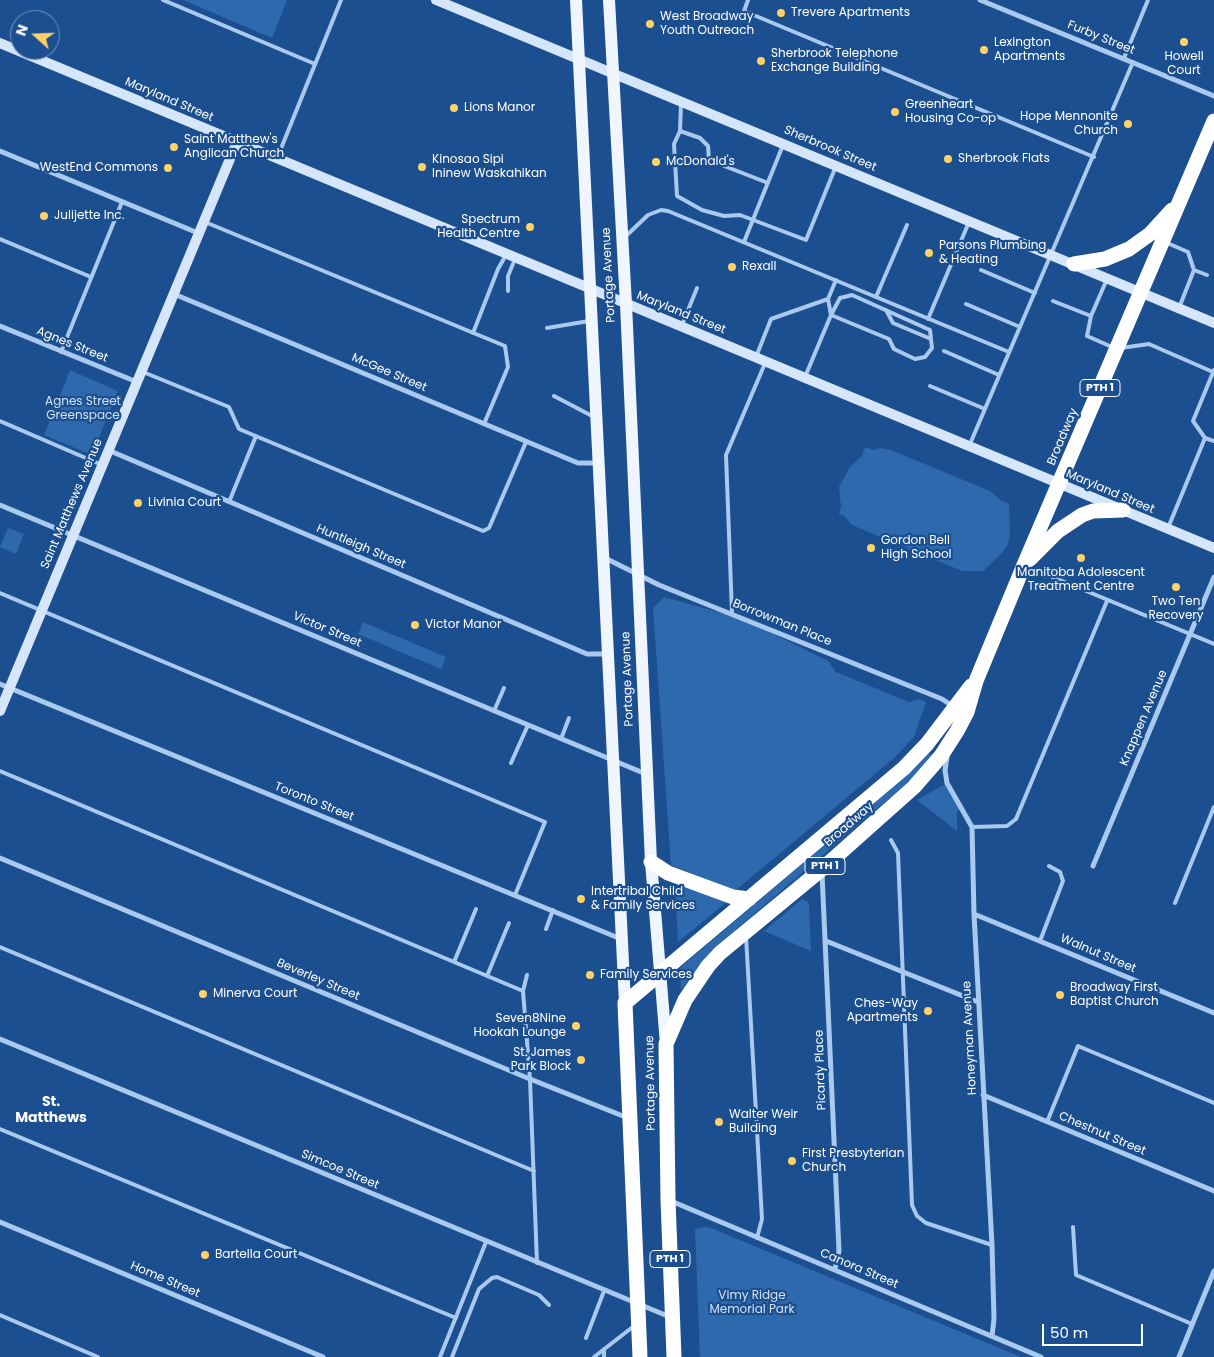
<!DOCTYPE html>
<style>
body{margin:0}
#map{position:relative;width:1214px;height:1357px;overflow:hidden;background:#1b4f8f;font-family:Poppins,sans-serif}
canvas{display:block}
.north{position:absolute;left:10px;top:10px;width:50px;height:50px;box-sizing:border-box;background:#1b4f8f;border:1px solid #7695bc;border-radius:50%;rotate:290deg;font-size:14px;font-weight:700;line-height:20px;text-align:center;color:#fff}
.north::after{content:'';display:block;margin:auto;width:18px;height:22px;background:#ffd166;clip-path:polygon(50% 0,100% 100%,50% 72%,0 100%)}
.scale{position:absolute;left:1042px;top:1324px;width:101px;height:22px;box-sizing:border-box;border:2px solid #fff;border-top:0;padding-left:6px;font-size:15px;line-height:18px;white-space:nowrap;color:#fff;-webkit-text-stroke:4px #1b4f8f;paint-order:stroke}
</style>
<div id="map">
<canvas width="1214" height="1357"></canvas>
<div class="north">N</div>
<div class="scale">50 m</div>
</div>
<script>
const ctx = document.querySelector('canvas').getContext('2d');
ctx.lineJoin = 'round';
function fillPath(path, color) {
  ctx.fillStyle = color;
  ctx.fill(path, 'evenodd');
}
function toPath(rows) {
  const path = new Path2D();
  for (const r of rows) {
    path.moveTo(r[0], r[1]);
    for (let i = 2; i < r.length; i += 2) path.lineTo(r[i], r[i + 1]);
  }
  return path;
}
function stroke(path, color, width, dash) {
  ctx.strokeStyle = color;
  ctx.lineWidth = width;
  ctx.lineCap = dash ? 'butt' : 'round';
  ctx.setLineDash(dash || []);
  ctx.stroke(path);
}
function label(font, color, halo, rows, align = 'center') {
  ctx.font = font + ' Poppins,sans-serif';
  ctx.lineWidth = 4.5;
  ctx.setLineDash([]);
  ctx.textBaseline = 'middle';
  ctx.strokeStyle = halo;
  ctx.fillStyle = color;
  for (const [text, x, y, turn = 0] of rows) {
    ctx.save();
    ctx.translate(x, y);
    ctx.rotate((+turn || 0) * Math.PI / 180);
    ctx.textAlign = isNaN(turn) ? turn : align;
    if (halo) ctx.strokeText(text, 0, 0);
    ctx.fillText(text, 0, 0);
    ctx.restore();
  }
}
fillPath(toPath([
 [183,0,287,0,272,38],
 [70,370,118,391,92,455,44,435],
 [865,447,874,450,880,448,891,450,990,491,1000,500,1009,504,1010,533,1008,544,1002,553,983,571,962,571,852,525,844,516,839,514,841,507,839,487,850,467,862,456],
 [8,528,24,534,16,554,0,547],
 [664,597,743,619,828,661,836,672,909,702,918,699,926,702,914,737,894,758,735,891,671,865,653,608],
 [363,622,446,657,441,669,358,634],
 [928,753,932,755,912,779,712,950,681,990,680,968,900,780],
 [947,783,961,808,957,811,957,831,917,800],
 [689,886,728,901,678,942,675,887],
 [802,899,809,903,811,951,764,931],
 [703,1227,711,1228,1021,1357,700,1357,695,1229]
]), '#2e69ad');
stroke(toPath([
 [163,0,315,64],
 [748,0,744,11,1094,157],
 [1124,58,1148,0],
 [681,103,680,131,674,144,677,196,702,210,724,216,740,215,806,240,836,166],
 [680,131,700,138,708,146,709,160,768,183],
 [278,156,341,0],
 [205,222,505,346,508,367,484,424],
 [626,236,648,215,661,210,668,211,1009,352],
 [0,239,91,277],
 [744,242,783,145],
 [1165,242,1188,252,1194,270,1179,308],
 [981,270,1035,293],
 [1194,270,1207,275],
 [508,291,508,276,515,259],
 [876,297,907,225],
 [1053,301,1091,316,1087,336,1112,347],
 [966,304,1020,327],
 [886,310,893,323,931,339],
 [831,315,828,299,836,280],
 [1091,316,1107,279],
 [928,319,969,222],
 [682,325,697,288],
 [547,328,589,321],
 [473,333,498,269,506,255],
 [1121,348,1149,344,1213,372],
 [944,351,999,375],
 [61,352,122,202],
 [756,357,771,319,828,299],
 [1214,370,1193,421,1205,438,1214,441],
 [143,372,229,407,239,429,483,531,489,528,526,442],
 [805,377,831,315,889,339,894,349,915,359,925,357,932,348,930,330,852,295,840,298,831,315],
 [930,386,985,409],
 [554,396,594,417],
 [0,421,102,465],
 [970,444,1133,62],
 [229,502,256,436],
 [1168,528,1205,438],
 [1026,566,1214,644],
 [0,593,545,822,515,895],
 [732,613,726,455,766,361],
 [494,711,504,688],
 [561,739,569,718],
 [511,763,528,725],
 [0,771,523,991],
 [972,827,1007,826,1016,819,1107,601],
 [891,840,898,853,912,1205,917,1216,926,1223,992,1245],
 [1175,903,1214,807],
 [546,929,553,910],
 [746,936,762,1219,757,1238],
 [1040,941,1063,881,1060,872,1049,866],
 [0,947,534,1171],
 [454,962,476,909],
 [527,975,523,991,530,1079,537,1263],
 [487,976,509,923],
 [1047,1122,1078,1046,1214,1103],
 [0,1129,456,1318],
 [1073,1227,1076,1275,1192,1324],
 [0,1315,98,1357],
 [586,1338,604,1291],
 [604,1349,604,1357],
 [440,1357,486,1242],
 [452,1357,479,1289,492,1278,497,1277,539,1295,549,1305],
 [594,1357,634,1326]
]), '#a9c9ee', 4);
stroke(toPath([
 [980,0,1214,96],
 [0,151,198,233],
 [174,294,578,463,599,463],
 [0,326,137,382],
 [108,450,587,654,607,654],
 [0,505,646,774],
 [605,558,659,585,942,699,954,707],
 [0,684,621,939],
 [947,757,945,770,947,783,972,827,974,914,992,1245,994,1319,992,1336],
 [0,858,530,1079,628,1118],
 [1093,866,1214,577],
 [822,873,839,1251,835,1269],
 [974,914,1214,1013],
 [826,941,978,1002],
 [0,1039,670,1317],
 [983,1095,1214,1191],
 [671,1201,1041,1357],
 [0,1222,323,1357],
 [1179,1357,1214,1271]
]), '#a9c9ee', 5);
stroke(toPath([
 [436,0,1214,323],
 [0,43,1214,548],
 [0,711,237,142]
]), '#d6e6fa', 10);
stroke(toPath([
 [576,0,625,1003],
 [609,0,626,304,651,862,666,1044]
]), '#f0f6ff', 12);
stroke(toPath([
 [1074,264,1105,259,1129,249,1150,234,1172,210],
 [1030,559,1058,531,1082,515,1093,511,1123,510],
 [651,862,668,873,733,897,749,899],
 [640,1357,625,1003,904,768,927,744,971,686],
 [674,1357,668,1200,666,1044,685,1000,708,966,720,953,822,869,914,787,941,756,957,731,967,712,976,681,1024,565,1214,121]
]), '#fff', 15);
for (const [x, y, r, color] of [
 [781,13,5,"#ffd166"],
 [650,24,5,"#ffd166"],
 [1184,42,5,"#ffd166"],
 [984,50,5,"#ffd166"],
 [761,61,5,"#ffd166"],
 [454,108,5,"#ffd166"],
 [895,112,5,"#ffd166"],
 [1128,124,5,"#ffd166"],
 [174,147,5,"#ffd166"],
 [948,159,5,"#ffd166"],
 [656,162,5,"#ffd166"],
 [422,167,5,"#ffd166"],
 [168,168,5,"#ffd166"],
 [44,216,5,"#ffd166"],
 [530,227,5,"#ffd166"],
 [929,253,5,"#ffd166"],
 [732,267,5,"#ffd166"],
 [138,503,5,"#ffd166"],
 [871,548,5,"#ffd166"],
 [1081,558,5,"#ffd166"],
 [1176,587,5,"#ffd166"],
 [415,625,5,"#ffd166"],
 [581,899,5,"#ffd166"],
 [590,975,5,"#ffd166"],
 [203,994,5,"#ffd166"],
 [1060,995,5,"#ffd166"],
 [928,1011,5,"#ffd166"],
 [576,1026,5,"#ffd166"],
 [581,1060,5,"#ffd166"],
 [719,1122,5,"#ffd166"],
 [792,1161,5,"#ffd166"],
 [205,1255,5,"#ffd166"]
]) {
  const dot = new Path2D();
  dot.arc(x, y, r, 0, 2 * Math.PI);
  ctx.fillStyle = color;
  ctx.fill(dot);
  stroke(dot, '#1b4f8f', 2);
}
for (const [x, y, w] of [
 [1100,388,40],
 [825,866,40],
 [670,1259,40]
]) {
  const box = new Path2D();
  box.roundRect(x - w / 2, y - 8.5, w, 17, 4);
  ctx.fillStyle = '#1b4f8f';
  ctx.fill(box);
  stroke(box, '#fff', 1);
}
label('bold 11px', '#fff', null, [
 ["PTH 1",1100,388],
 ["PTH 1",825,866],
 ["PTH 1",670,1259]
]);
label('12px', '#fff', '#1b4f8f', [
 ["Trevere Apartments",791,13],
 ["West Broadway",660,17],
 ["Youth Outreach",660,31],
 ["Lexington",994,43],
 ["Apartments",994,57],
 ["Sherbrook Telephone",771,54],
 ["Exchange Building",771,68],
 ["Howell",1184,57,"center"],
 ["Court",1184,71,"center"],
 ["Greenheart",905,105],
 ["Housing Co-op",905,119],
 ["Lions Manor",464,108],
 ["Hope Mennonite",1118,117,"right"],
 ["Church",1118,131,"right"],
 ["Saint Matthew's",184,140],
 ["Anglican Church",184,154],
 ["Sherbrook Flats",958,159],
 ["Kinosao Sipi",432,160],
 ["Ininew Waskahikan",432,174],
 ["McDonald's",666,162],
 ["WestEnd Commons",158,168,"right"],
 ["Julijette Inc.",54,216],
 ["Spectrum",520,220,"right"],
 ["Health Centre",520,234,"right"],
 ["Parsons Plumbing",939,246],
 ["& Heating",939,260],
 ["Rexall",742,267],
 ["Livinia Court",148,503],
 ["Gordon Bell",881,541],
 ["High School",881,555],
 ["Manitoba Adolescent",1081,573,"center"],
 ["Treatment Centre",1081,587,"center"],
 ["Two Ten",1176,602,"center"],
 ["Recovery",1176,616,"center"],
 ["Victor Manor",425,625],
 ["Intertribal Child",591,892],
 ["& Family Services",591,906],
 ["Family Services",600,975],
 ["Broadway First",1070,988],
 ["Baptist Church",1070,1002],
 ["Minerva Court",213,994],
 ["Ches-Way",918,1004,"right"],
 ["Apartments",918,1018,"right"],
 ["Seven8Nine",566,1019,"right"],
 ["Hookah Lounge",566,1033,"right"],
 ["St. James",571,1053,"right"],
 ["Park Block",571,1067,"right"],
 ["Walter Weir",729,1115],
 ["Building",729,1129],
 ["First Presbyterian",802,1154],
 ["Church",802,1168],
 ["Bartella Court",215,1255]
], 'left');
label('12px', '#fff', '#1b4f8f', [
 ["Furby Street",1101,38,22],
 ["Maryland Street",169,100,23],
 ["Sherbrook Street",830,149,23],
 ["Portage Avenue",609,275,-93],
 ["Maryland Street",681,313,22],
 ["Agnes Street",72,345,22],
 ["McGee Street",389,373,23],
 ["Broadway",1063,437,-67],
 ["Maryland Street",1110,492,23],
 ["Saint Matthews Avenue",72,504,-67],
 ["Huntleigh Street",361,547,23],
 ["Borrowman Place",782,623,22],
 ["Victor Street",327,630,23],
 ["Portage Avenue",628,679,-92],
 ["Knappen Avenue",1144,718,-67],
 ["Toronto Street",314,802,22],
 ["Broadway",849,825,-41],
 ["Walnut Street",1098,954,23],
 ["Beverley Street",318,980,23],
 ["Honeyman Avenue",970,1038,-93],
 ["Picardy Place",821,1070,-92],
 ["Portage Avenue",651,1083,-91],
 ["Chestnut Street",1102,1134,23],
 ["Simcoe Street",340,1170,23],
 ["Canora Street",859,1269,23],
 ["Home Street",165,1280,23]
]);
label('12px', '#cfe3fa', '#1b4f8f', [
 ["Agnes Street",83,402],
 ["Greenspace",83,416],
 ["Vimy Ridge",752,1296],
 ["Memorial Park",752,1310]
]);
label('bold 14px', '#fff', '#1b4f8f', [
 ["St.",51,1102],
 ["Matthews",51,1118]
]);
</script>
